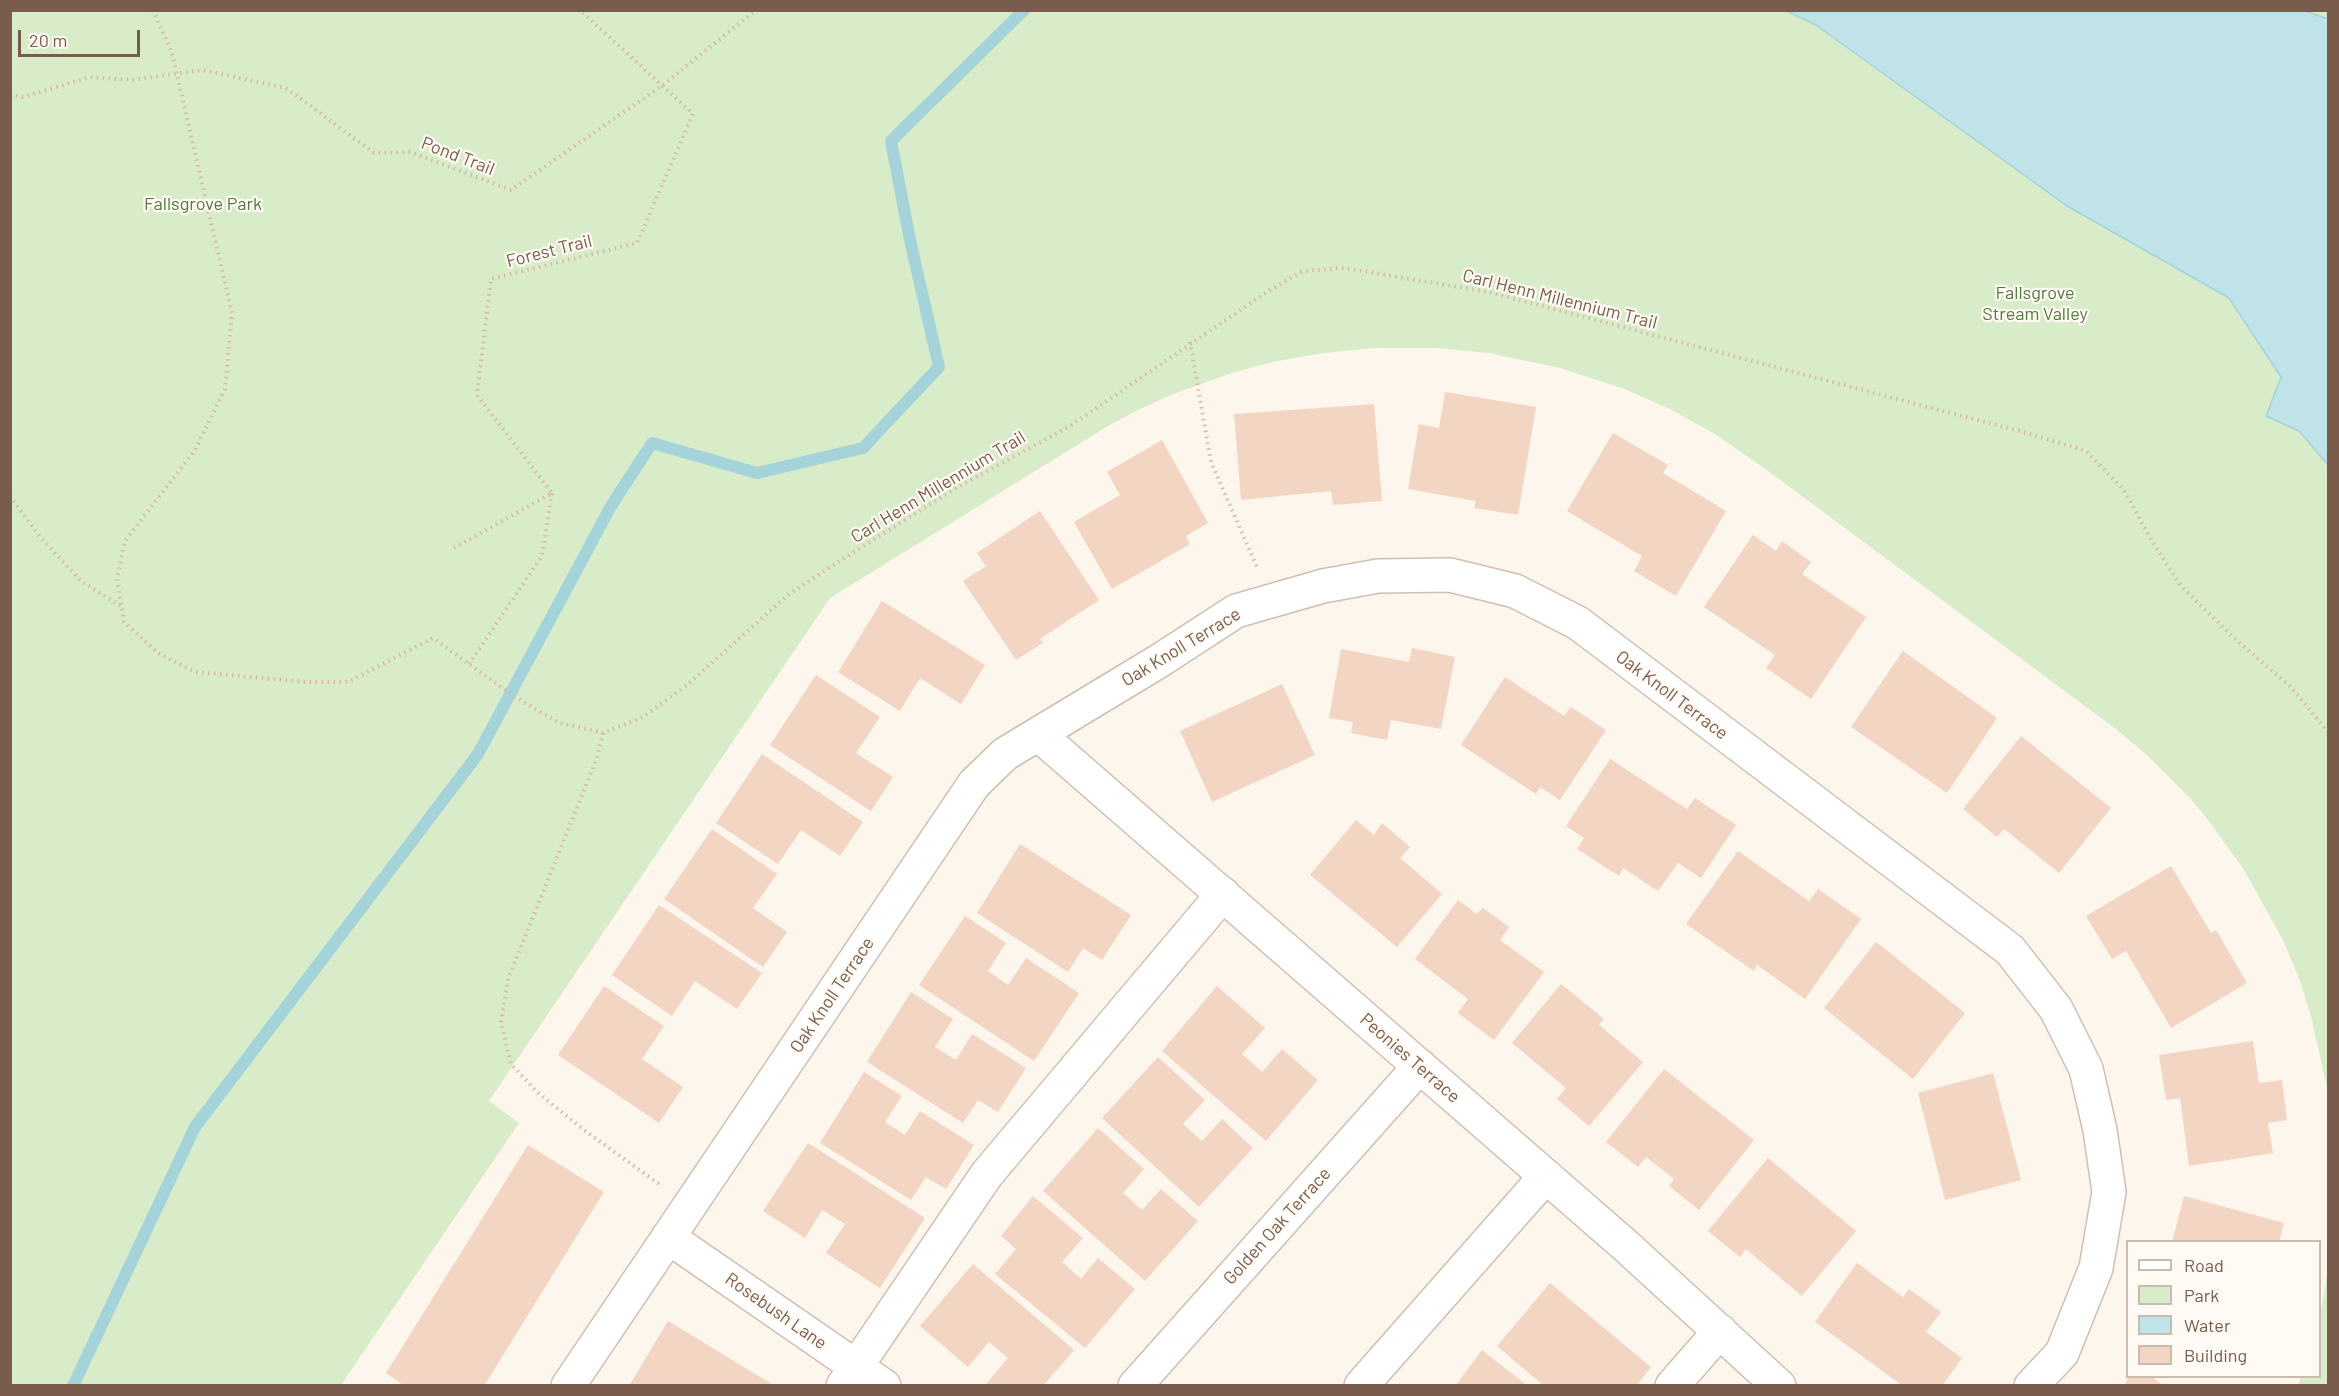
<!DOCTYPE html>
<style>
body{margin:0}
#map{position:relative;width:2339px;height:1396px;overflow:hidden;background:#fdf6ec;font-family:Barlow,sans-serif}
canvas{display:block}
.frame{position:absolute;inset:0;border:12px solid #7a5c4d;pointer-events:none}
.legend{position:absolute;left:2126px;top:1240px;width:195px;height:138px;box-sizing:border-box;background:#fffaf3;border:2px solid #cabbb1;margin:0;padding:8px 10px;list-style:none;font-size:18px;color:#7a5c4d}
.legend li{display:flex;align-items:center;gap:12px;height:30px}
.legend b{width:30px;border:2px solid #cabbb1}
.scale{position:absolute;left:18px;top:30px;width:122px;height:27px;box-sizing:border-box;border:3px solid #7a5c4d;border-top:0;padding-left:8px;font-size:18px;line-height:21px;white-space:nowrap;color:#7a5c4d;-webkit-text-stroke:4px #fffaf3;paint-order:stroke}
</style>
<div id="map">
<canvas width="2339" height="1396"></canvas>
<div class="frame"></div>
<ul class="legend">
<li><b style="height:8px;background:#fff"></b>Road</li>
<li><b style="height:16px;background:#d8ecc9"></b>Park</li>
<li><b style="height:16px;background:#bfe3e8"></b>Water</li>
<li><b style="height:16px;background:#f3d5c3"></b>Building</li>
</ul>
<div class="scale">20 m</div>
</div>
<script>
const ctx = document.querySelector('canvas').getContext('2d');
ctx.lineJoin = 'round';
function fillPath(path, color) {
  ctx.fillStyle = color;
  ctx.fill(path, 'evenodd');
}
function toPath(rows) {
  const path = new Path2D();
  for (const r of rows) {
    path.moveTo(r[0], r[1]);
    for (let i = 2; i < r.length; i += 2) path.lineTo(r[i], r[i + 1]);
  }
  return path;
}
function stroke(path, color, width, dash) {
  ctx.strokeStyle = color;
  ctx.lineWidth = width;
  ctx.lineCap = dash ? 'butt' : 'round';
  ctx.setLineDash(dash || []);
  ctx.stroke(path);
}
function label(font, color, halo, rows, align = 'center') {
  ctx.font = font + ' Barlow,sans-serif';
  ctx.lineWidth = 4.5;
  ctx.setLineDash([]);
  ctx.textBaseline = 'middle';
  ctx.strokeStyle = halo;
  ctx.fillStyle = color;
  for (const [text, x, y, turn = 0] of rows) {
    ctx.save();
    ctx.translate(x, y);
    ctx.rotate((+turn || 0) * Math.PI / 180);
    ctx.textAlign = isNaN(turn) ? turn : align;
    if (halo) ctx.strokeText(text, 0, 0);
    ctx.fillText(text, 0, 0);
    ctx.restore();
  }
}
fillPath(toPath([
 [11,11,2328,11,2328,1092,2311,1016,2299,978,2283,940,2244,870,2209,821,2190,798,2147,755,2116,729,1764,468,1715,434,1670,409,1622,388,1560,368,1489,353,1437,348,1375,348,1323,353,1272,362,1232,373,1173,394,1136,411,1108,426,830,598,489,1101,519,1123,341,1385,11,1385],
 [2328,1270,2328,1385,2298,1385,2301,1377,2320,1376,2320,1315]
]), '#d8ecc9');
const water = toPath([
 [2302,10,2328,19,2328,465,2299,431,2266,416,2281,377,2229,298,2067,206,1816,25,1787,11,2302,10]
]);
fillPath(water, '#bfe3e8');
stroke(water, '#a5d3da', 1.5);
stroke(toPath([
 [73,1386,195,1127,478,754,611,506,652,443,757,473,863,448,939,367,910,240,891,141,1024,10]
]), '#a5d3da', 12);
fillPath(toPath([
 [1445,392,1536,407,1518,515,1474,508,1476,501,1408,489,1419,424,1439,428],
 [1374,404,1382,501,1333,505,1331,491,1241,500,1234,414],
 [1613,433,1668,465,1663,473,1726,511,1676,596,1634,571,1642,556,1567,511],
 [1162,440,1208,523,1186,536,1190,544,1112,589,1074,522,1120,495,1107,472],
 [1040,511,1099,600,1040,639,1043,643,1016,660,963,581,986,566,977,553],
 [1753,535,1776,551,1782,541,1811,562,1802,574,1866,617,1811,699,1766,668,1775,655,1704,607],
 [882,601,985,665,961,704,920,678,900,711,838,672],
 [1412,648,1455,657,1441,729,1391,720,1387,740,1351,733,1353,722,1329,718,1341,649,1409,662],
 [1903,651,1997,718,1947,793,1851,727],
 [816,675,880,717,856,753,893,777,871,811,770,745],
 [1505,677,1564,716,1571,707,1606,730,1560,800,1540,787,1536,794,1461,745],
 [1282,684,1315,755,1212,802,1180,731],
 [2021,736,2111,808,2059,873,2004,829,1997,837,1963,809],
 [762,754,863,822,840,856,801,830,778,864,716,823],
 [1610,759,1687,809,1695,798,1736,825,1701,878,1678,863,1658,891,1623,868,1619,876,1577,849,1584,838,1566,826],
 [1356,820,1374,835,1382,823,1410,847,1400,858,1442,894,1397,947,1310,875],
 [712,829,777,874,753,908,787,932,763,967,664,899],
 [1020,844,1131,915,1102,960,1083,948,1068,972,977,913],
 [1738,851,1809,901,1818,889,1861,919,1805,999,1757,965,1754,971,1686,924],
 [2171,866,2211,933,2216,930,2247,983,2171,1028,2126,951,2112,959,2086,916],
 [1458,900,1477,914,1483,908,1509,927,1500,940,1544,972,1494,1040,1458,1013,1468,999,1415,959],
 [659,905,762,973,737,1009,695,981,672,1016,612,975],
 [965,916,1006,943,988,971,1008,985,1026,958,1079,993,1034,1061,919,985],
 [1876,942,1965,1013,1913,1079,1824,1008],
 [1561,984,1604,1019,1599,1025,1643,1062,1589,1126,1557,1099,1566,1088,1512,1043],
 [604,986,664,1026,642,1059,683,1087,659,1123,558,1055],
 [1217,986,1265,1028,1242,1054,1262,1072,1282,1049,1318,1080,1266,1141,1162,1051],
 [911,992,953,1019,935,1047,956,1060,972,1034,1026,1068,998,1112,978,1100,963,1123,867,1062],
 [2253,1041,2259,1083,2282,1080,2287,1120,2268,1123,2273,1153,2189,1166,2180,1098,2166,1100,2159,1055],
 [1158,1057,1205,1100,1183,1124,1202,1141,1222,1119,1253,1148,1199,1207,1102,1118],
 [1664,1069,1754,1140,1699,1210,1669,1186,1674,1179,1646,1157,1638,1167,1606,1142],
 [864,1072,902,1096,885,1122,905,1135,920,1111,974,1145,946,1189,926,1177,911,1200,820,1143],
 [1993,1073,2021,1180,1945,1200,1918,1093],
 [1098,1128,1144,1169,1123,1193,1142,1210,1161,1189,1198,1221,1145,1281,1043,1191],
 [808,1143,925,1218,880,1288,826,1253,845,1224,822,1210,805,1238,763,1211],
 [528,1145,604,1192,484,1386,405,1386,386,1373],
 [1768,1158,1856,1231,1802,1296,1746,1249,1740,1257,1708,1231],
 [1033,1196,1083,1238,1062,1262,1081,1279,1098,1258,1135,1289,1085,1348,995,1274,1016,1249,1001,1236],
 [2184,1196,2284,1223,2279,1242,2172,1242],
 [1857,1263,1903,1297,1909,1289,1941,1312,1926,1332,1962,1358,1942,1386,1903,1386,1815,1322],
 [973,1264,1074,1350,1043,1386,988,1386,986,1384,1008,1358,989,1342,968,1367,920,1326],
 [1550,1283,1651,1367,1636,1386,1544,1386,1497,1346],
 [668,1321,775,1386,629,1386],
 [1482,1350,1528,1386,1455,1386],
 [2129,1376,2150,1376,2164,1386,2124,1386]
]), '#f3d5c3');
const minor = toPath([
 [1038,734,1626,1246,1779,1386],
 [668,1237,884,1386],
 [568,1386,974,784,1005,754,1159,661,1236,611,1323,586,1378,576,1450,575,1515,591,1578,623,2010,950,2056,1009,2086,1069,2100,1130,2109,1192,2096,1268,2062,1353,2031,1386],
 [843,1386,987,1174,1223,894],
 [1135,1386,1420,1066],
 [1361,1386,1546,1176],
 [1672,1386,1720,1331]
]);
stroke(minor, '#d1beb0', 36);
stroke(toPath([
 [153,10,172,53,232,313,225,389,195,450,125,541,117,579,124,622,158,653,195,672,306,682,348,682,433,638,515,697,560,723,603,733,643,717,687,685,788,595,832,566,956,488,1070,426,1270,290,1303,271,1344,268,1489,292,2027,433,2086,451,2124,490,2152,541,2181,586,2234,638,2291,687,2328,732],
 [10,94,23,97,90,77,132,80,202,70,286,88,374,153,410,152,511,190,663,85,756,10],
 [1190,342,1211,462,1257,567],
 [10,496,40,537,82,582,121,606],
 [454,548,552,493,477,395,491,279,637,243,693,114,580,10],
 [469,664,542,556,552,493],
 [603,733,597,758,508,979,501,1022,511,1064,537,1092,584,1130,659,1184]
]), '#d9b8a5', 4, [1.5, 4.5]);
stroke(minor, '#fff', 33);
label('18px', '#7a5c4d', '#fffaf3', [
 ["Pond Trail",458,156,21],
 ["Forest Trail",549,251,-14],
 ["Carl Henn Millennium Trail",1560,299,14],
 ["Carl Henn Millennium Trail",938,487,-31],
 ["Oak Knoll Terrace",1181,647,-31],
 ["Oak Knoll Terrace",1672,695,37],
 ["Oak Knoll Terrace",832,995,-56],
 ["Peonies Terrace",1410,1058,41],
 ["Golden Oak Terrace",1277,1226,-48],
 ["Rosebush Lane",776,1311,35]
]);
label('18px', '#537a41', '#fffaf3', [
 ["Fallsgrove Park",203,204],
 ["Fallsgrove",2035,293],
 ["Stream Valley",2035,314]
]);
</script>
